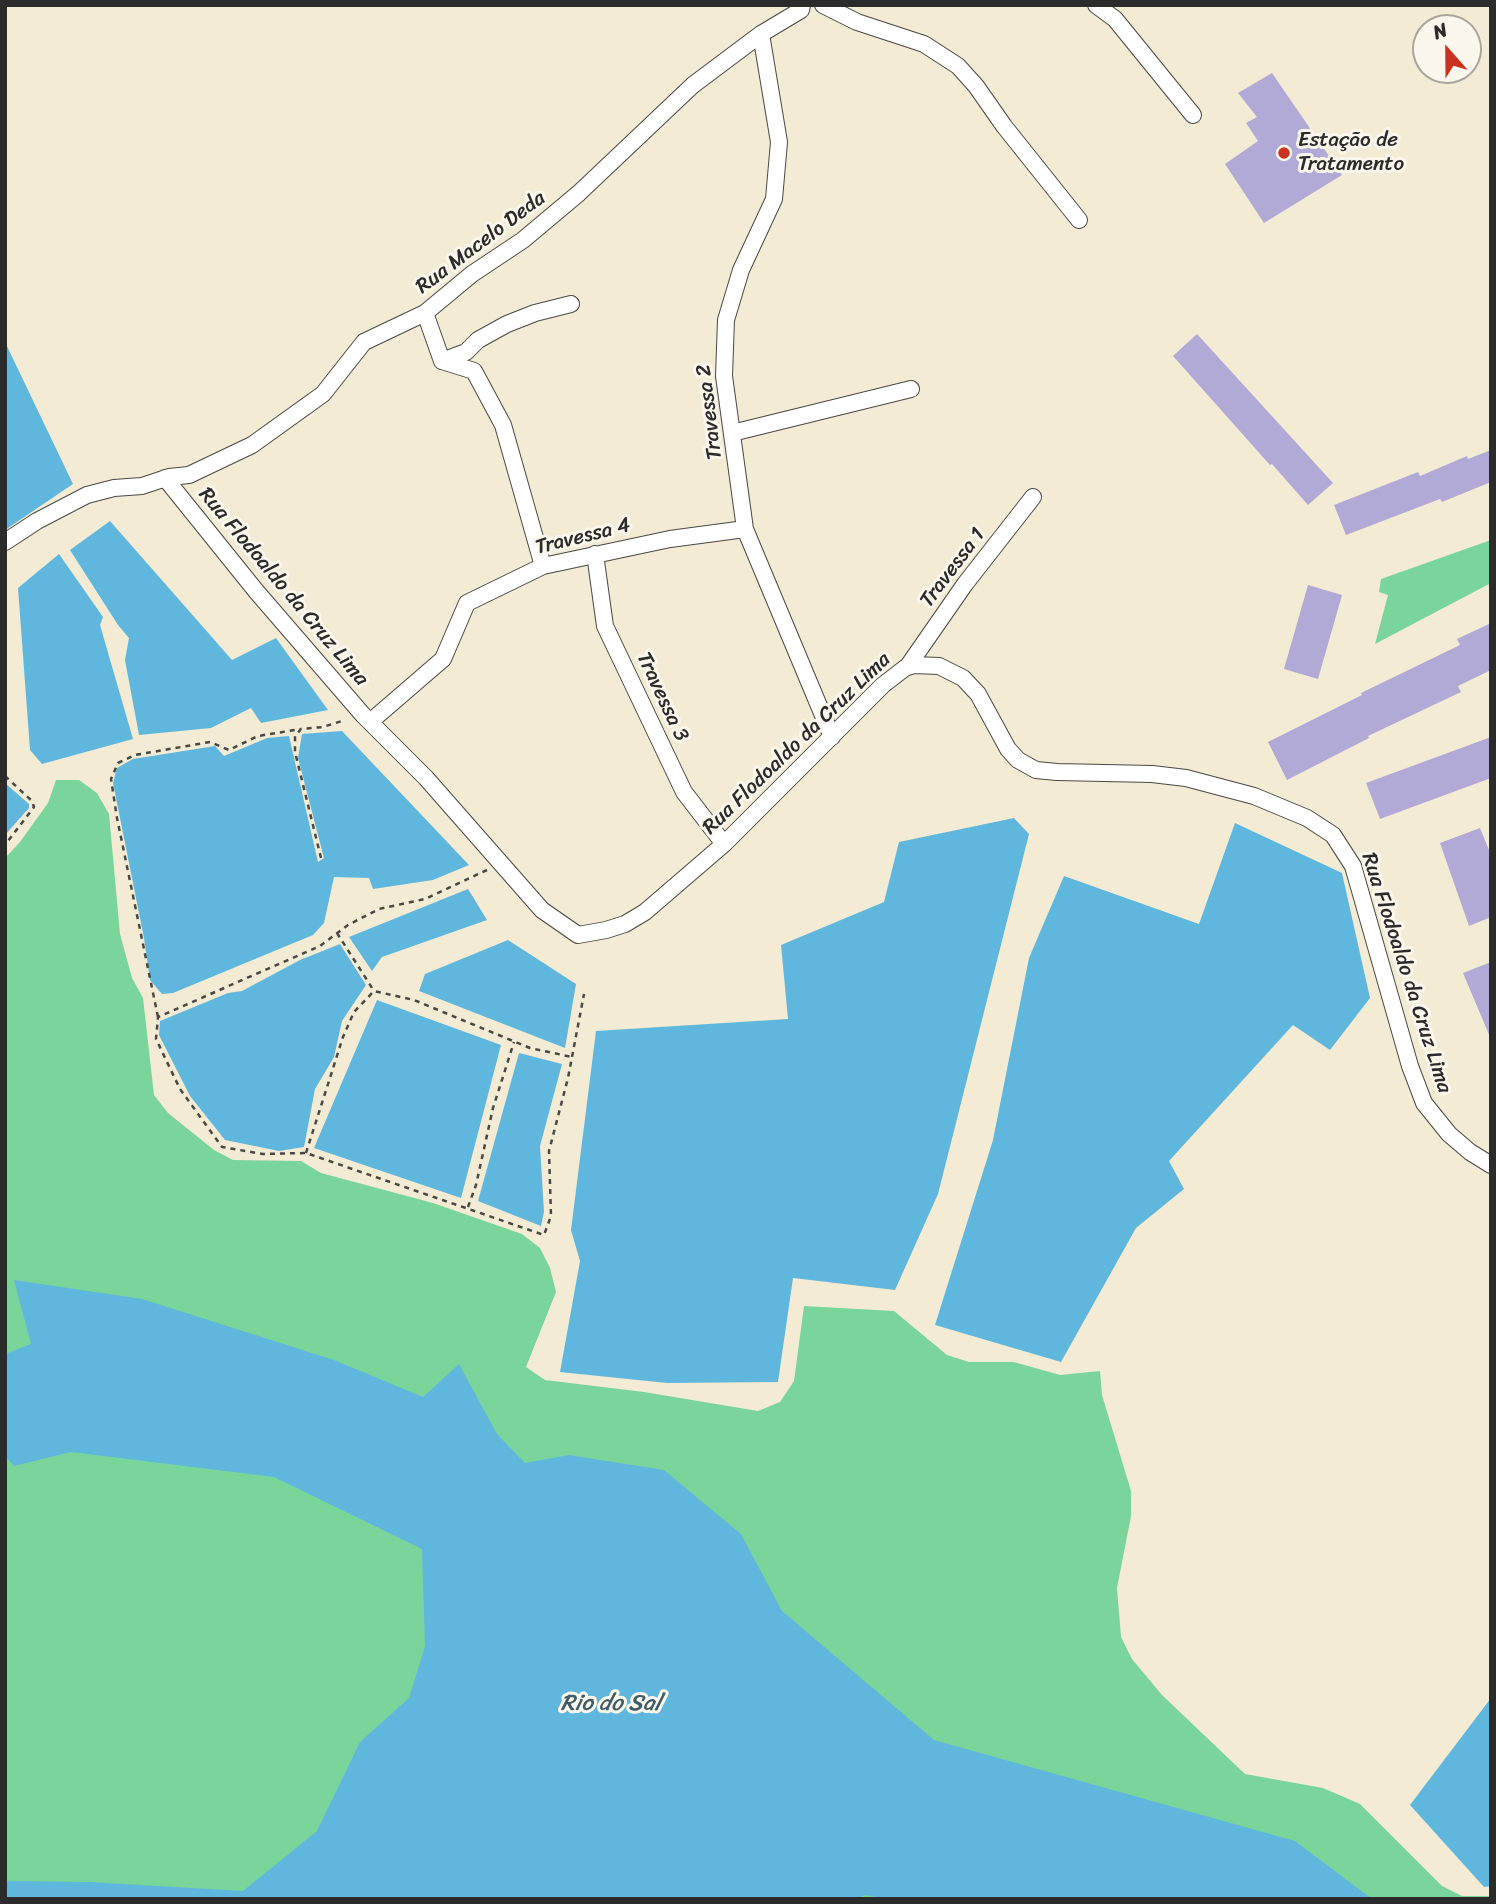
<!DOCTYPE html>
<meta charset="utf-8">
<style>
body{margin:0}
#map{position:relative;width:1496px;height:1904px;overflow:hidden;background:#f3ebd4;font-family:Sriracha,sans-serif}
canvas{display:block}
.frame{position:absolute;inset:0;border:7px solid #2b2b2b;pointer-events:none}
.north{position:absolute;left:1412px;top:14px;width:70px;height:70px;box-sizing:border-box;background:#fbf7ec;border:2px solid #a8a59f;border-radius:50%;rotate:339deg;font-size:19px;font-weight:700;line-height:28px;text-align:center;color:#2b2b2b}
.north::after{content:'';display:block;margin:auto;width:24px;height:32px;background:#c8321e;clip-path:polygon(50% 0,100% 100%,50% 72%,0 100%)}
</style>
<div id="map">
<canvas width="1496" height="1904"></canvas>
<div class="frame"></div>
<div class="north">N</div>
</div>
<script>
const ctx = document.querySelector('canvas').getContext('2d');
ctx.lineJoin = 'round';
function fillPath(path, color) {
  ctx.fillStyle = color;
  ctx.fill(path, 'evenodd');
}
function toPath(rows) {
  const path = new Path2D();
  for (const r of rows) {
    path.moveTo(r[0], r[1]);
    for (let i = 2; i < r.length; i += 2) path.lineTo(r[i], r[i + 1]);
  }
  return path;
}
function stroke(path, color, width, dash) {
  ctx.strokeStyle = color;
  ctx.lineWidth = width;
  ctx.lineCap = dash ? 'butt' : 'round';
  ctx.setLineDash(dash || []);
  ctx.stroke(path);
}
function label(font, color, halo, rows, align = 'center') {
  ctx.font = font + ' Sriracha,sans-serif';
  ctx.lineWidth = 6;
  ctx.setLineDash([]);
  ctx.textBaseline = 'middle';
  ctx.strokeStyle = halo;
  ctx.fillStyle = color;
  for (const [text, x, y, turn = 0] of rows) {
    ctx.save();
    ctx.translate(x, y);
    ctx.rotate((+turn || 0) * Math.PI / 180);
    ctx.textAlign = isNaN(turn) ? turn : align;
    if (halo) ctx.strokeText(text, 0, 0);
    ctx.fillText(text, 0, 0);
    ctx.restore();
  }
}
fillPath(toPath([
 [1491,540,1491,583,1375,644,1388,595,1379,592,1381,579],
 [56,780,79,780,97,793,109,814,120,934,132,978,143,998,154,1095,168,1113,214,1150,233,1160,301,1161,321,1173,433,1203,522,1234,540,1248,550,1268,556,1292,526,1367,545,1380,644,1392,758,1411,780,1402,794,1381,804,1306,894,1311,947,1355,969,1362,1014,1362,1060,1375,1100,1371,1102,1395,1131,1491,1131,1516,1117,1588,1121,1637,1132,1659,1162,1695,1245,1774,1323,1788,1360,1804,1442,1886,1462,1896,1491,1896,1491,1899,5,1899,5,858,20,842,48,803]
]), '#7ad59b');
fillPath(toPath([
 [5,342,73,484,5,530],
 [110,521,232,660,276,638,328,710,261,723,251,708,211,728,139,735,125,660,129,638,118,625,70,550],
 [59,554,103,617,100,625,133,739,42,764,30,750,18,588],
 [342,731,469,865,433,880,373,889,369,878,334,877,324,923,313,935,173,993,162,994,150,980,144,938,113,783,117,768,133,759,215,746,224,756,267,738,289,736,318,862,324,858,298,758,302,734],
 [5,783,29,804,29,808,5,835],
 [1014,818,1029,834,938,1194,895,1290,793,1278,778,1382,667,1383,560,1372,580,1261,571,1230,596,1031,788,1019,781,945,884,902,899,842],
 [1235,823,1342,873,1370,998,1330,1050,1293,1025,1169,1161,1184,1189,1136,1228,1061,1362,935,1325,993,1140,1029,958,1064,876,1199,924],
 [468,889,487,920,382,957,372,971,349,937],
 [508,940,576,984,565,1048,419,991,425,974],
 [340,944,366,985,342,1021,334,1057,315,1089,304,1147,279,1151,225,1140,190,1096,159,1035,160,1021,228,993,242,991,300,960],
 [377,1000,501,1045,461,1198,314,1148],
 [519,1053,562,1064,540,1146,544,1212,541,1226,478,1201],
 [14,1280,142,1299,334,1360,423,1397,459,1364,497,1434,525,1463,569,1455,664,1470,741,1534,782,1611,934,1740,1295,1841,1372,1899,885,1899,865,1895,856,1899,5,1899,5,1881,90,1882,243,1891,317,1831,360,1742,409,1698,425,1646,422,1549,274,1477,71,1452,14,1466,5,1456,5,1354,31,1344],
 [1491,1698,1491,1886,1484,1887,1410,1805]
]), '#60b7dd');
fillPath(toPath([
 [1272,73,1342,175,1264,223,1225,164,1258,141,1246,123,1257,117,1238,93],
 [1197,334,1333,483,1308,505,1272,464,1270,465,1173,356],
 [1491,450,1491,482,1442,502,1440,499,1346,535,1334,505,1418,472,1420,476,1467,456,1468,459],
 [1308,585,1342,595,1318,679,1284,669],
 [1491,623,1491,670,1458,686,1461,692,1368,736,1369,738,1287,780,1268,742,1362,695,1361,693,1460,645,1457,639],
 [1491,737,1491,778,1380,819,1366,783],
 [1480,828,1491,855,1491,917,1469,926,1440,843],
 [1491,962,1491,1037,1490,1037,1463,973]
]), '#b1aad7');
const street = toPath([
 [823,5,857,22,924,44,958,66,976,86,1004,126,1079,220],
 [1096,5,1115,19,1193,115],
 [761,34,779,142,774,199,741,270,726,320,724,376,745,529,832,737],
 [425,313,442,361,474,371,503,425,543,566],
 [442,361,466,352,478,340,507,324,535,313,571,304],
 [732,433,911,389],
 [165,478,256,591,363,715,426,778,542,910,578,935,606,930,625,924,645,912,724,844,883,685,905,668,914,665,939,666,963,678,978,694,1008,749,1018,760,1036,770,1057,772,1152,774,1186,778,1254,796,1307,818,1333,835,1353,866,1410,1066,1424,1103,1449,1134,1470,1152,1491,1165],
 [5,542,37,521,87,495,114,488,142,486,169,477,189,475,252,445,323,394,364,342,425,313,472,274,523,240,579,193,693,85,761,34,801,10,802,5],
 [595,554,605,626,684,792,724,844],
 [908,666,965,584,1033,497],
 [370,722,443,659,467,603,543,566,670,539,745,529]
]);
stroke(street, '#494844', 18);
stroke(toPath([
 [5,776,32,801,34,807,5,845],
 [321,858,295,752,295,736,301,729,323,727,345,720],
 [487,870,425,899,379,909,348,925,320,946,158,1017,156,1039,180,1089,222,1147,263,1154,306,1153,544,1235,551,1216,549,1151,568,1078,584,994],
 [337,933,374,991],
 [158,1017,117,818,111,779,118,763,135,755,210,742,229,750,258,736,301,729],
 [306,1153,343,1037,354,1012,374,991,414,1000,530,1048,572,1057],
 [468,1207,476,1185,493,1108,514,1042]
]), '#494844', 2.5, [5, 5]);
stroke(street, '#fff', 16);
for (const [x, y, r, color] of [
 [1284,153,7,"#c8321e"]
]) {
  const dot = new Path2D();
  dot.arc(x, y, r, 0, 2 * Math.PI);
  ctx.fillStyle = color;
  ctx.fill(dot);
  stroke(dot, '#fbf7ec', 2.5);
}
label('21px', '#2b2b2b', '#fbf7ec', [
 ["Estação de",1298,141],
 ["Tratamento",1298,165]
], 'left');
label('21px', '#2b2b2b', '#fbf7ec', [
 ["Rua Macelo Deda",481,243,-37],
 ["Travessa 2",710,412,-97],
 ["Travessa 4",583,537,-14],
 ["Travessa 1",953,568,-53],
 ["Rua Flodoaldo da Cruz Lima",283,587,50],
 ["Travessa 3",662,697,65],
 ["Rua Flodoaldo da Cruz Lima",797,744,-44],
 ["Rua Flodoaldo da Cruz Lima",1406,973,72]
]);
label('italic 23px', '#3e5c69', '#fbf7ec', [
 ["Rio do Sal",611,1704]
]);
</script>
